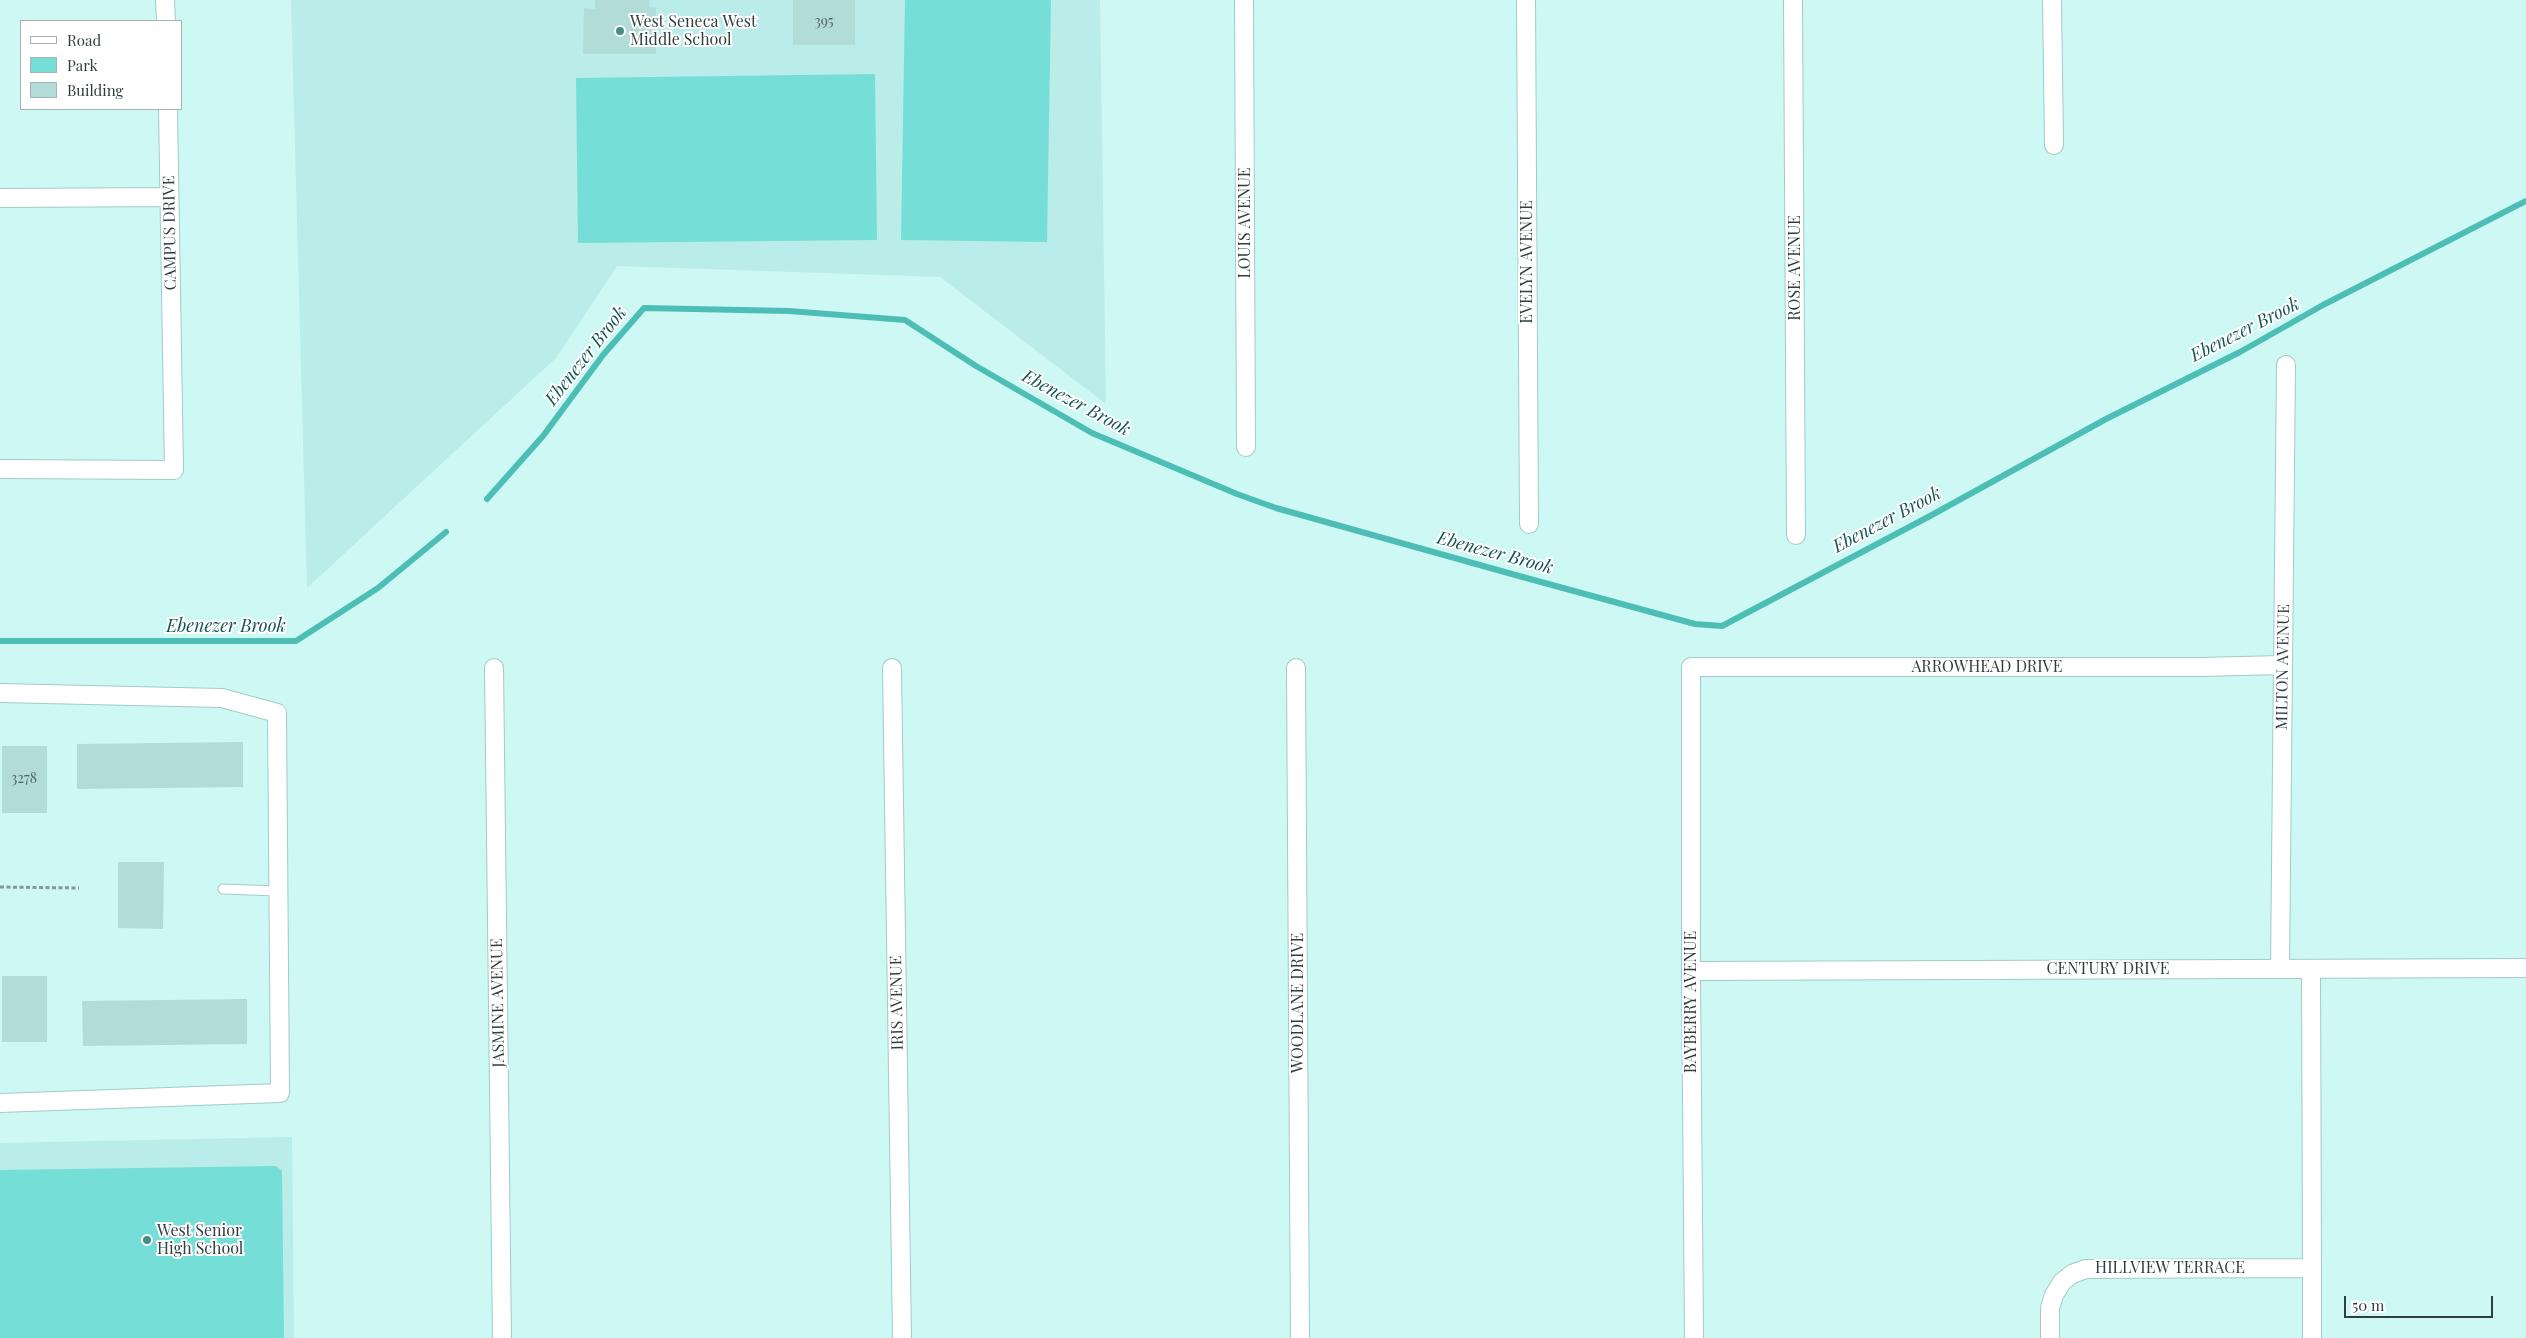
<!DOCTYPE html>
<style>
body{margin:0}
#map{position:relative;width:2526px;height:1338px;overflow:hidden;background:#cef8f4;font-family:"Playfair Display",serif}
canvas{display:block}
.legend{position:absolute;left:20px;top:20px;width:162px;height:90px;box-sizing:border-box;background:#fff;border:1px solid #abb2b2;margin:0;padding:6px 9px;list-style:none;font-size:15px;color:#2e3f3e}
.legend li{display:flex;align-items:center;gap:10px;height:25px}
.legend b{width:25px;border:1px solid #abb2b2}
.scale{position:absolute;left:2344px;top:1296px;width:149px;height:22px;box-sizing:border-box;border:2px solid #2e3f3e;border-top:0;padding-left:6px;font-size:15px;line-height:18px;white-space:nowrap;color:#2e3f3e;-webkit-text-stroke:4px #fff;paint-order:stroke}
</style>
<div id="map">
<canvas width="2526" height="1338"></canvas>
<ul class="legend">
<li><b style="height:6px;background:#fff"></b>Road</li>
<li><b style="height:14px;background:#75ded6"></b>Park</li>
<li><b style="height:14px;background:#b2dcd8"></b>Building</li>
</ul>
<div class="scale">50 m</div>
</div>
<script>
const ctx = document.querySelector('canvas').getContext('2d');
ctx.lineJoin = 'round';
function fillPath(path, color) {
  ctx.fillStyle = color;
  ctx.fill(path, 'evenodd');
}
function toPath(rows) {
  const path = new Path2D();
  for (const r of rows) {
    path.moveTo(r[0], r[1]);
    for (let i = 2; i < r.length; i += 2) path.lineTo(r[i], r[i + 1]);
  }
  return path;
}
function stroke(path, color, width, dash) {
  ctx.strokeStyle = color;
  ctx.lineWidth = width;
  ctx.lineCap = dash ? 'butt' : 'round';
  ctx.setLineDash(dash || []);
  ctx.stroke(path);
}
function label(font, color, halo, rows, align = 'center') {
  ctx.font = font + ' "Playfair Display",serif';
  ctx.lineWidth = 4;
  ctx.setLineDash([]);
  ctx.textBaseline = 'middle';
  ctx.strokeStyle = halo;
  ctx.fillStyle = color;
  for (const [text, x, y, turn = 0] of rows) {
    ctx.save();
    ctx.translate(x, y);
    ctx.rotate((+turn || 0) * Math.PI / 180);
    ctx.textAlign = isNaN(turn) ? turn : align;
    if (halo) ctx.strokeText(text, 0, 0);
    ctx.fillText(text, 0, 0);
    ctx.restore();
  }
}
fillPath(toPath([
 [291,0,1100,0,1106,404,940,277,617,266,556,358,307,588],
 [292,1137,294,1338,0,1338,0,1143]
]), '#baede9');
fillPath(toPath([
 [905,0,1051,0,1047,242,901,240],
 [875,74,877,240,578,243,576,78],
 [276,1166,282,1171,284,1338,0,1338,0,1170]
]), '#75ded6');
stroke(toPath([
 [487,499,543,436,603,355,644,308,789,311,905,320,976,366,1092,433,1237,494,1276,508,1519,576,1695,624,1722,626,1930,516,2106,419,2240,352,2323,305,2526,201],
 [0,641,296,641,378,588,446,532]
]), '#4dbeb6', 6);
fillPath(toPath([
 [595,0,649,0,649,7,656,8,656,54,583,54,584,8,595,9],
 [793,0,855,0,855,45,793,45],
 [243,742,243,787,77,789,77,744],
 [2,746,47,746,47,813,2,813],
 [118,862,164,862,163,929,118,928],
 [2,976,47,976,47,1042,2,1042],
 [247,999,247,1044,83,1046,82,1001]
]), '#b2dcd8');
const lane = toPath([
 [223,889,278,891]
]);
const street = toPath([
 [165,0,166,21],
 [1244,0,1246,447],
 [1526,0,1529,524],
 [1793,0,1796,535],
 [2052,0,2054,145],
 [0,198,169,197],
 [0,469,174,470,168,109],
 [494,668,502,1338],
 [892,668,902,1338],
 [1296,668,1300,1338],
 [0,693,222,698,277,713,280,1093,0,1103],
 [2280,969,2286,365],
 [2311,969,2312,1268],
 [1691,971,2526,968],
 [1694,1338,1691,971,1691,667,2200,667,2283,665],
 [2050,1338,2050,1308,2054,1295,2062,1282,2072,1274,2086,1269,2312,1268,2312,1338]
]);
stroke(lane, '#a2cbc7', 11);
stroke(street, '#a2cbc7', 20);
stroke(toPath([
 [0,887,79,888]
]), '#7d9b98', 3, [4, 2.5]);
stroke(lane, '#fff', 9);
stroke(street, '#fff', 18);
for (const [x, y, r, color] of [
 [620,31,5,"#468d88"],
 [147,1240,5,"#468d88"]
]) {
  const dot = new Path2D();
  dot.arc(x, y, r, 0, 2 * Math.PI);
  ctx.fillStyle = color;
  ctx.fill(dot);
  stroke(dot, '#fff', 2);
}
label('14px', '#4f6664', null, [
 ["395",824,22],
 ["3278",24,779]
]);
label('16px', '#2e3f3e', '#fff', [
 ["West Seneca West",630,22],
 ["Middle School",630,40],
 ["West Senior",157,1231],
 ["High School",157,1249]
], 'left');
label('16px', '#2e3f3e', '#fff', [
 ["LOUIS AVENUE",1245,223,-90],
 ["CAMPUS DRIVE",170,233,-91],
 ["EVELYN AVENUE",1527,262,-90],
 ["ROSE AVENUE",1795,268,-90],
 ["ARROWHEAD DRIVE",1987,667],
 ["MILTON AVENUE",2283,667,-89],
 ["CENTURY DRIVE",2108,969],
 ["BAYBERRY AVENUE",1691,1002,-90],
 ["JASMINE AVENUE",498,1003,-91],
 ["IRIS AVENUE",897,1003,-91],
 ["WOODLANE DRIVE",1298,1003,-90],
 ["HILLVIEW TERRACE",2170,1268]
]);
label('italic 18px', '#125450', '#fff', [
 ["Ebenezer Brook",2245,330,-27],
 ["Ebenezer Brook",586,356,-52],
 ["Ebenezer Brook",1076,403,28],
 ["Ebenezer Brook",1887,520,-28],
 ["Ebenezer Brook",1495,553,15],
 ["Ebenezer Brook",226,626]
]);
</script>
